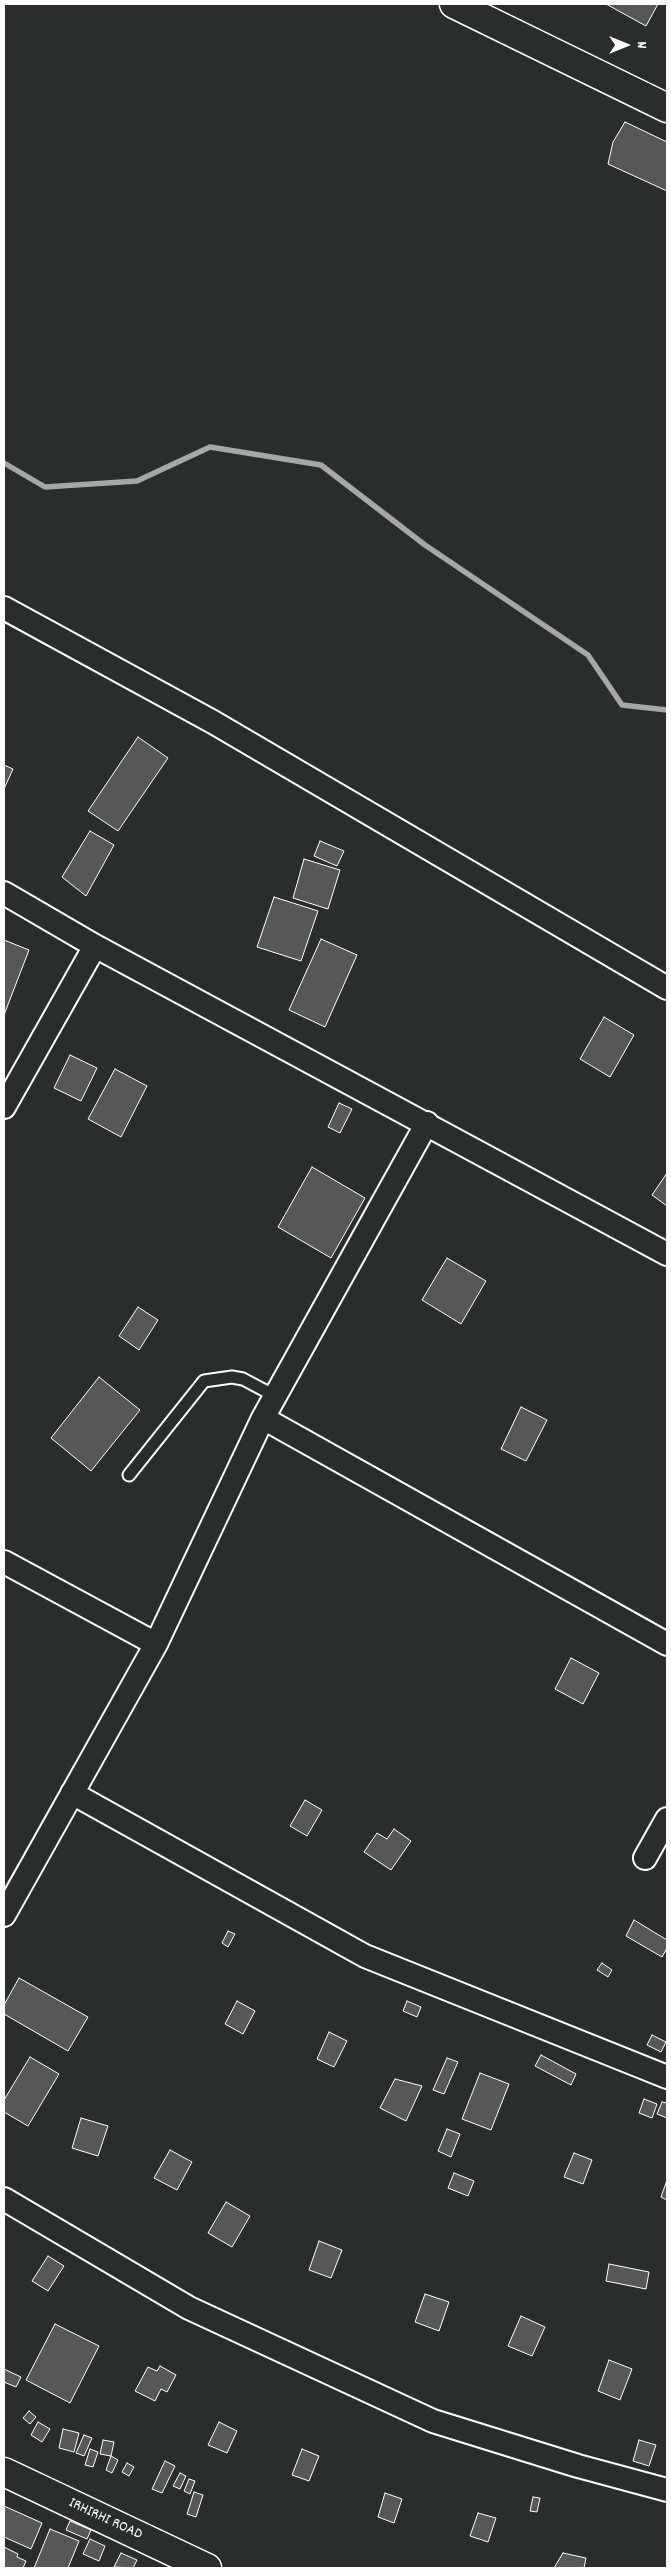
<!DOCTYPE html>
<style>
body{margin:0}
#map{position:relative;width:671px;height:2572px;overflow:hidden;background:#2a2d2e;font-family:Dekko,sans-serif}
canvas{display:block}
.frame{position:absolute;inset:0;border:5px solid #fff;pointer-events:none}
.north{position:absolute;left:601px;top:20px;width:50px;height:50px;-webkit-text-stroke:4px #2a2d2e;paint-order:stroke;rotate:90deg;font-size:14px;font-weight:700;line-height:20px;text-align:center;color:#fff}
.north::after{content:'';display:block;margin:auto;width:18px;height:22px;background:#fff;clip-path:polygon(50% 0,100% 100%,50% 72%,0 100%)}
</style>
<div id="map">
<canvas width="671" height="2572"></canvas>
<div class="frame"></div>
<div class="north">N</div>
</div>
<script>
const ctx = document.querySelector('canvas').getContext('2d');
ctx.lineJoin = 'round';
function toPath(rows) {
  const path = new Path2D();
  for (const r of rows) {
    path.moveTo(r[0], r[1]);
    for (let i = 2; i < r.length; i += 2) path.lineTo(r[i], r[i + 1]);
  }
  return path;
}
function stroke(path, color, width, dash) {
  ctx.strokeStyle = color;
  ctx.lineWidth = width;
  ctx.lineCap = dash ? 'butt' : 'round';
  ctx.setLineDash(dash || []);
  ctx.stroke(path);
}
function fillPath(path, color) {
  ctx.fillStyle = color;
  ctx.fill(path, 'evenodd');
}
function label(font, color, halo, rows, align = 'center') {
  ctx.font = font + ' Dekko,sans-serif';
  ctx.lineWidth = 4.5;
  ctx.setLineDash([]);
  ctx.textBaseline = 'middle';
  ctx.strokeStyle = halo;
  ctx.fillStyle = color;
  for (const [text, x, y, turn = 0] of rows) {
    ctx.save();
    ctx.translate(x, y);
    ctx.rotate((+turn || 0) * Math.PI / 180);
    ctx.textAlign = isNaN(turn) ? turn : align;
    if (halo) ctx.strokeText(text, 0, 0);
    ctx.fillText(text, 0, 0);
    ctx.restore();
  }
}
stroke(toPath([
 [4,463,45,487,137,481,210,447,321,465,425,545,588,655,622,705,667,710]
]), '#a6a7a7', 5.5);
const building = toPath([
 [606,4,658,4,646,26,606,4],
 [625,122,667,142,667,191,608,164,613,142,625,122],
 [138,737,168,758,118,831,88,811,138,737],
 [4,765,13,769,4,789,4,765],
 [90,831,114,845,86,896,62,877,90,831],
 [320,841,344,851,337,866,314,856,320,841],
 [304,859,340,870,328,909,293,898,304,859],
 [274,897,318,911,301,961,257,947,274,897],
 [321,939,357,955,325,1027,289,1010,321,939],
 [4,940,29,950,4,1015,4,940],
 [604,1017,634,1035,610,1077,580,1059,604,1017],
 [70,1055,97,1068,81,1101,54,1088,70,1055],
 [115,1069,147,1086,121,1137,88,1119,115,1069],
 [339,1103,352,1109,340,1133,328,1127,339,1103],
 [312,1167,365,1198,331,1258,278,1227,312,1167],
 [667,1173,667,1206,652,1195,667,1173],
 [447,1258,486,1281,461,1324,422,1300,447,1258],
 [138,1307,158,1320,139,1350,119,1336,138,1307],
 [99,1377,140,1410,91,1471,51,1438,99,1377],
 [521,1407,547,1420,526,1461,501,1449,521,1407],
 [571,1658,599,1673,583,1704,555,1689,571,1658],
 [305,1800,322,1810,307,1836,290,1826,305,1800],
 [394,1829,411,1841,391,1870,364,1852,377,1833,387,1839,394,1829],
 [634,1920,667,1940,667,1948,662,1957,626,1936,634,1920],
 [228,1931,235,1934,228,1947,222,1943,228,1931],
 [602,1963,612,1970,608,1977,597,1970,602,1963],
 [19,1978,88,2017,68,2051,4,2014,4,2005,19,1978],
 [237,2001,255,2011,243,2034,225,2024,237,2001],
 [407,2001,421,2007,417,2017,403,2011,407,2001],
 [329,2032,347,2041,334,2067,317,2059,329,2032],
 [652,2035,666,2042,661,2052,647,2045,652,2035],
 [541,2055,576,2074,571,2085,535,2066,541,2055],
 [30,2057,59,2074,28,2126,4,2112,4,2100,30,2057],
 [447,2058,458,2062,444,2094,433,2090,447,2058],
 [480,2073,509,2084,491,2130,462,2119,480,2073],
 [395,2079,422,2086,406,2121,380,2108,395,2079],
 [644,2099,657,2104,652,2118,639,2113,644,2099],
 [662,2102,667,2103,667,2118,657,2114,662,2102],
 [81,2118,108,2126,98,2156,72,2148,81,2118],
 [447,2129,460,2134,451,2157,438,2151,447,2129],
 [170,2150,192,2162,177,2190,154,2178,170,2150],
 [574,2153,592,2160,583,2184,564,2177,574,2153],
 [454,2173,474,2181,468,2196,448,2188,454,2173],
 [667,2180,667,2200,661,2197,667,2180],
 [226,2202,250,2216,232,2247,208,2233,226,2202],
 [319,2241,342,2250,331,2278,309,2270,319,2241],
 [48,2256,64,2266,48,2291,32,2281,48,2256],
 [609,2264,649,2272,646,2289,606,2281,609,2264],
 [425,2294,449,2302,439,2331,415,2322,425,2294],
 [521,2316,545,2327,532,2356,508,2346,521,2316],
 [55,2324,99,2346,70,2403,26,2380,55,2324],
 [609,2360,632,2369,620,2400,598,2391,609,2360],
 [160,2366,176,2375,167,2392,161,2389,155,2401,135,2391,148,2367,157,2371,160,2366],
 [4,2369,21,2377,16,2387,4,2382,4,2369],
 [29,2411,36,2417,30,2424,23,2418,29,2411],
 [38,2422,50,2429,42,2442,31,2435,38,2422],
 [219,2422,237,2431,227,2453,208,2445,219,2422],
 [63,2429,79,2433,74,2452,59,2448,63,2429],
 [84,2435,92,2438,84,2456,76,2453,84,2435],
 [103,2440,114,2442,111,2456,100,2454,103,2440],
 [639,2440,656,2445,649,2466,633,2461,639,2440],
 [90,2449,98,2452,93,2467,85,2465,90,2449],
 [302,2449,319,2456,309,2481,292,2475,302,2449],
 [111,2456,118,2460,112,2473,106,2470,111,2456],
 [165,2461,175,2466,162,2493,152,2489,165,2461],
 [127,2463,134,2467,129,2476,122,2472,127,2463],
 [180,2473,186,2476,180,2489,173,2486,180,2473],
 [189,2479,195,2481,190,2494,184,2491,189,2479],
 [194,2492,203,2495,196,2517,187,2514,194,2492],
 [385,2493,402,2499,394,2523,378,2517,385,2493],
 [533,2497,540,2498,537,2512,530,2511,533,2497],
 [4,2506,42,2523,31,2549,4,2537,4,2506],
 [478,2513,496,2518,488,2542,470,2536,478,2513],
 [70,2521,91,2530,87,2539,66,2530,70,2521],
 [50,2529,79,2541,68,2568,34,2568,50,2529],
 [90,2539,105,2546,99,2561,83,2554,90,2539],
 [4,2547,18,2554,17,2557,26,2561,23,2568,4,2568,4,2547],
 [121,2553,137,2560,133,2568,114,2567,121,2553],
 [563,2553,586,2558,584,2568,554,2568,563,2553]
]);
fillPath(building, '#555758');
stroke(building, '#fff', 1);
const service = toPath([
 [129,1475,204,1381,232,1377,243,1379,275,1396]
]);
const minor = toPath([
 [4,608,213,722,667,988],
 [4,893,95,946,667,1254],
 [4,1107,95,946],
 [263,1418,667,1644],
 [4,1562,156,1644,4,1915],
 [156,1644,263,1418,427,1123],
 [72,1793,365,1956,667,2077],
 [645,1858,667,1819],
 [4,2199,189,2308,433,2421,578,2466,667,2490]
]);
const tertiary = toPath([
 [454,4,667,108],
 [4,2472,207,2568]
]);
stroke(service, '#fff', 15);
stroke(minor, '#fff', 26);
stroke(tertiary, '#fff', 31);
stroke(service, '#2a2d2e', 11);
stroke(minor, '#2a2d2e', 22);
stroke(tertiary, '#2a2d2e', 28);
label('15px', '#fff', '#2a2d2e', [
 ["IRHIRHI ROAD",105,2520,25]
]);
</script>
